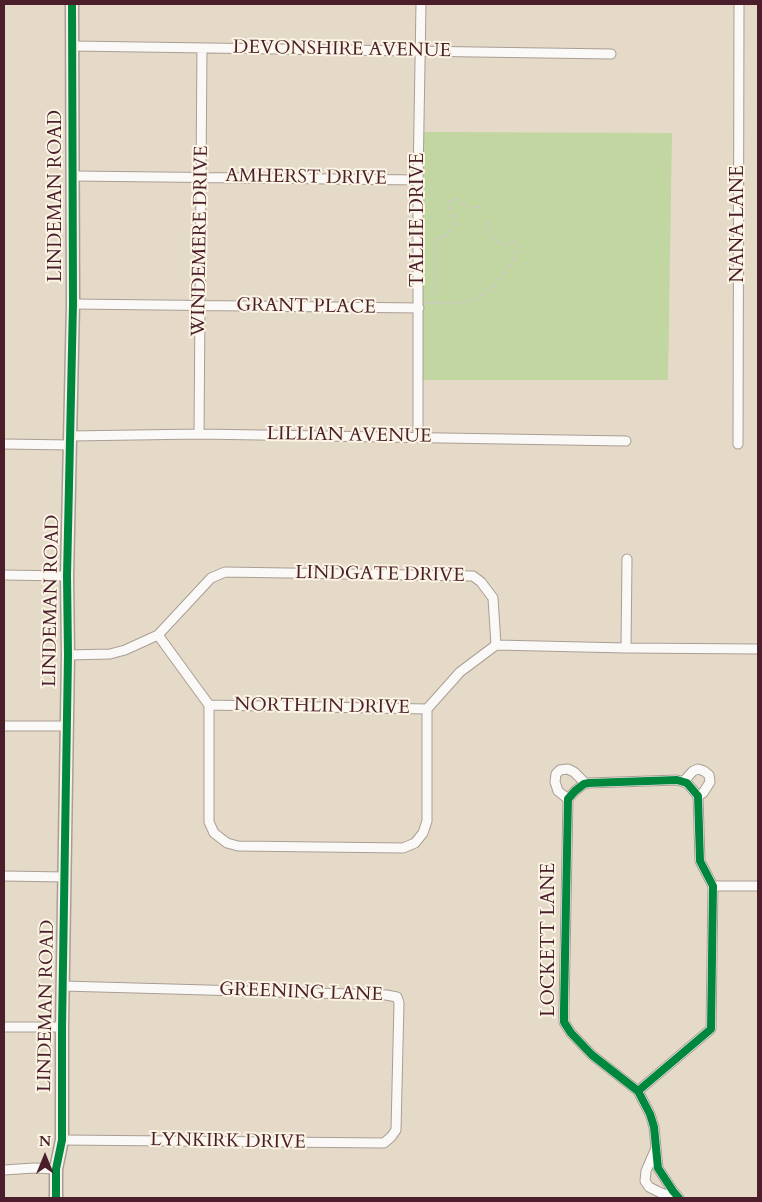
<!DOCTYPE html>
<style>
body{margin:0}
#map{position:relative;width:762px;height:1202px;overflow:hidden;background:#e5dac8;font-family:Cardo,serif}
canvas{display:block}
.frame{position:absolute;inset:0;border:5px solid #4a1f2b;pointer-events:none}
.north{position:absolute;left:20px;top:1132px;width:50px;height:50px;-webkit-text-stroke:4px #fcf5e5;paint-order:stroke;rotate:0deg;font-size:14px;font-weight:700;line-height:20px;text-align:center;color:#4a1f2b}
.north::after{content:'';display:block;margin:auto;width:18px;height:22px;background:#4a1f2b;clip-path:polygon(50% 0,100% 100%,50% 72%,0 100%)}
</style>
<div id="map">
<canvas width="762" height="1202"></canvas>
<div class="frame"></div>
<div class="north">N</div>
</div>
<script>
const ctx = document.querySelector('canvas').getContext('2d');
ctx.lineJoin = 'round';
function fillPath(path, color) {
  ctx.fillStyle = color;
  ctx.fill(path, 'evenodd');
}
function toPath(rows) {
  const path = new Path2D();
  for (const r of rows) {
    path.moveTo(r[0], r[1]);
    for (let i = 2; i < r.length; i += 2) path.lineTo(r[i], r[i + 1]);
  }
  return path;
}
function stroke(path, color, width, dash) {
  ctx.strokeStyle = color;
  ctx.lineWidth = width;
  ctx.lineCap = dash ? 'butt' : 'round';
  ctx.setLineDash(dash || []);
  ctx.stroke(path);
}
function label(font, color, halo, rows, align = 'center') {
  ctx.font = font + ' Cardo,serif';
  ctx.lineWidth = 4;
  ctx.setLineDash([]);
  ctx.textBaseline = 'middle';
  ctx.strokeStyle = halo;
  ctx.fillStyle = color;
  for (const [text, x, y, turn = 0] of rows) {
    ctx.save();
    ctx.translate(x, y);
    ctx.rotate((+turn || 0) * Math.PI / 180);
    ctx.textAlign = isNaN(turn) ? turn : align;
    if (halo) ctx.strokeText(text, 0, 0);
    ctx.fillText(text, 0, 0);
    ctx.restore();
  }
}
fillPath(toPath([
 [424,132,672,133,668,380,422,380]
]), '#c1d6a0');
const street = toPath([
 [73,46,611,54],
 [74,176,418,180],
 [73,304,419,308],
 [199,434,202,48],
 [71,436,199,434,626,441],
 [418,437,418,180,421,4],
 [4,444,70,445],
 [738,444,739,4],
 [4,575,67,576],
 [158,635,209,705,427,709,460,672,496,645],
 [626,648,627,559],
 [68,655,110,654,125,650,158,635,211,578,225,572,473,576,481,582,493,598,496,645,626,648,758,649],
 [209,705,209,822,214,833,227,843,238,846,403,848,415,843,423,833,427,821,427,709],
 [4,726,67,726],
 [683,782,693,771,698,769,704,771,709,775,710,782,703,793,698,796],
 [568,799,558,791,555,782,556,774,560,770,568,769,574,772,586,784],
 [4,876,65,877],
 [713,886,758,886],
 [4,1027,62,1027],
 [638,1091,711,1029,713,886,700,861,698,796,687,783,677,780,589,783,584,784,575,791,568,799,564,1009,564,1022,571,1033,592,1055,638,1091,650,1114,654,1127,658,1168,673,1191,679,1198],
 [62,1140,384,1143,391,1137,396,1130,399,1003,397,997,386,995,63,986],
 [656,1148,646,1171,645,1181,649,1187,661,1193,679,1198],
 [4,1170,34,1168,56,1169]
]);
const secondary = toPath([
 [56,1198,56,1169,62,1140,62,1027,68,655,67,576,73,304,72,4]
]);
stroke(street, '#a99e94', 11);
stroke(secondary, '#a99e94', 15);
stroke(toPath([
 [426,303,453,303,470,301,491,290,507,270,520,247,515,241,507,245,496,242,489,235,486,221],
 [437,303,436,239,446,236,455,226,453,216,449,207,449,201,456,199,470,208,484,206]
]), '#cdc7c5', 2, [4, 4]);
stroke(street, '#fbf9f7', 9);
stroke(secondary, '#f5f0e9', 12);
stroke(toPath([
 [638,1091,711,1029,713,886,700,861,698,796,687,783,677,780,589,783,584,784,575,791,568,799,564,1009,564,1022,571,1033,592,1055,638,1091,650,1114,654,1127,658,1168,673,1191,679,1198],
 [56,1198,56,1169,62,1140,62,1027,68,655,67,576,73,304,72,4]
]), '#00873e', 8);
label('19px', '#4a1f2b', '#fcf5e5', [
 ["DEVONSHIRE AVENUE",342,50,1],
 ["AMHERST DRIVE",306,178,1],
 ["LINDEMAN ROAD",57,196,-90],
 ["TALLIE DRIVE",419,220,-90],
 ["NANA LANE",739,224,-90],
 ["WINDEMERE DRIVE",201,241,-89],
 ["GRANT PLACE",306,307,1],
 ["LILLIAN AVENUE",349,436,1],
 ["LINDGATE DRIVE",380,575,1],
 ["LINDEMAN ROAD",52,601,-89],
 ["NORTHLIN DRIVE",322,707,1],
 ["LOCKETT LANE",550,940,-90],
 ["GREENING LANE",301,993,2],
 ["LINDEMAN ROAD",47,1006,-89],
 ["LYNKIRK DRIVE",228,1142,1]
]);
</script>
